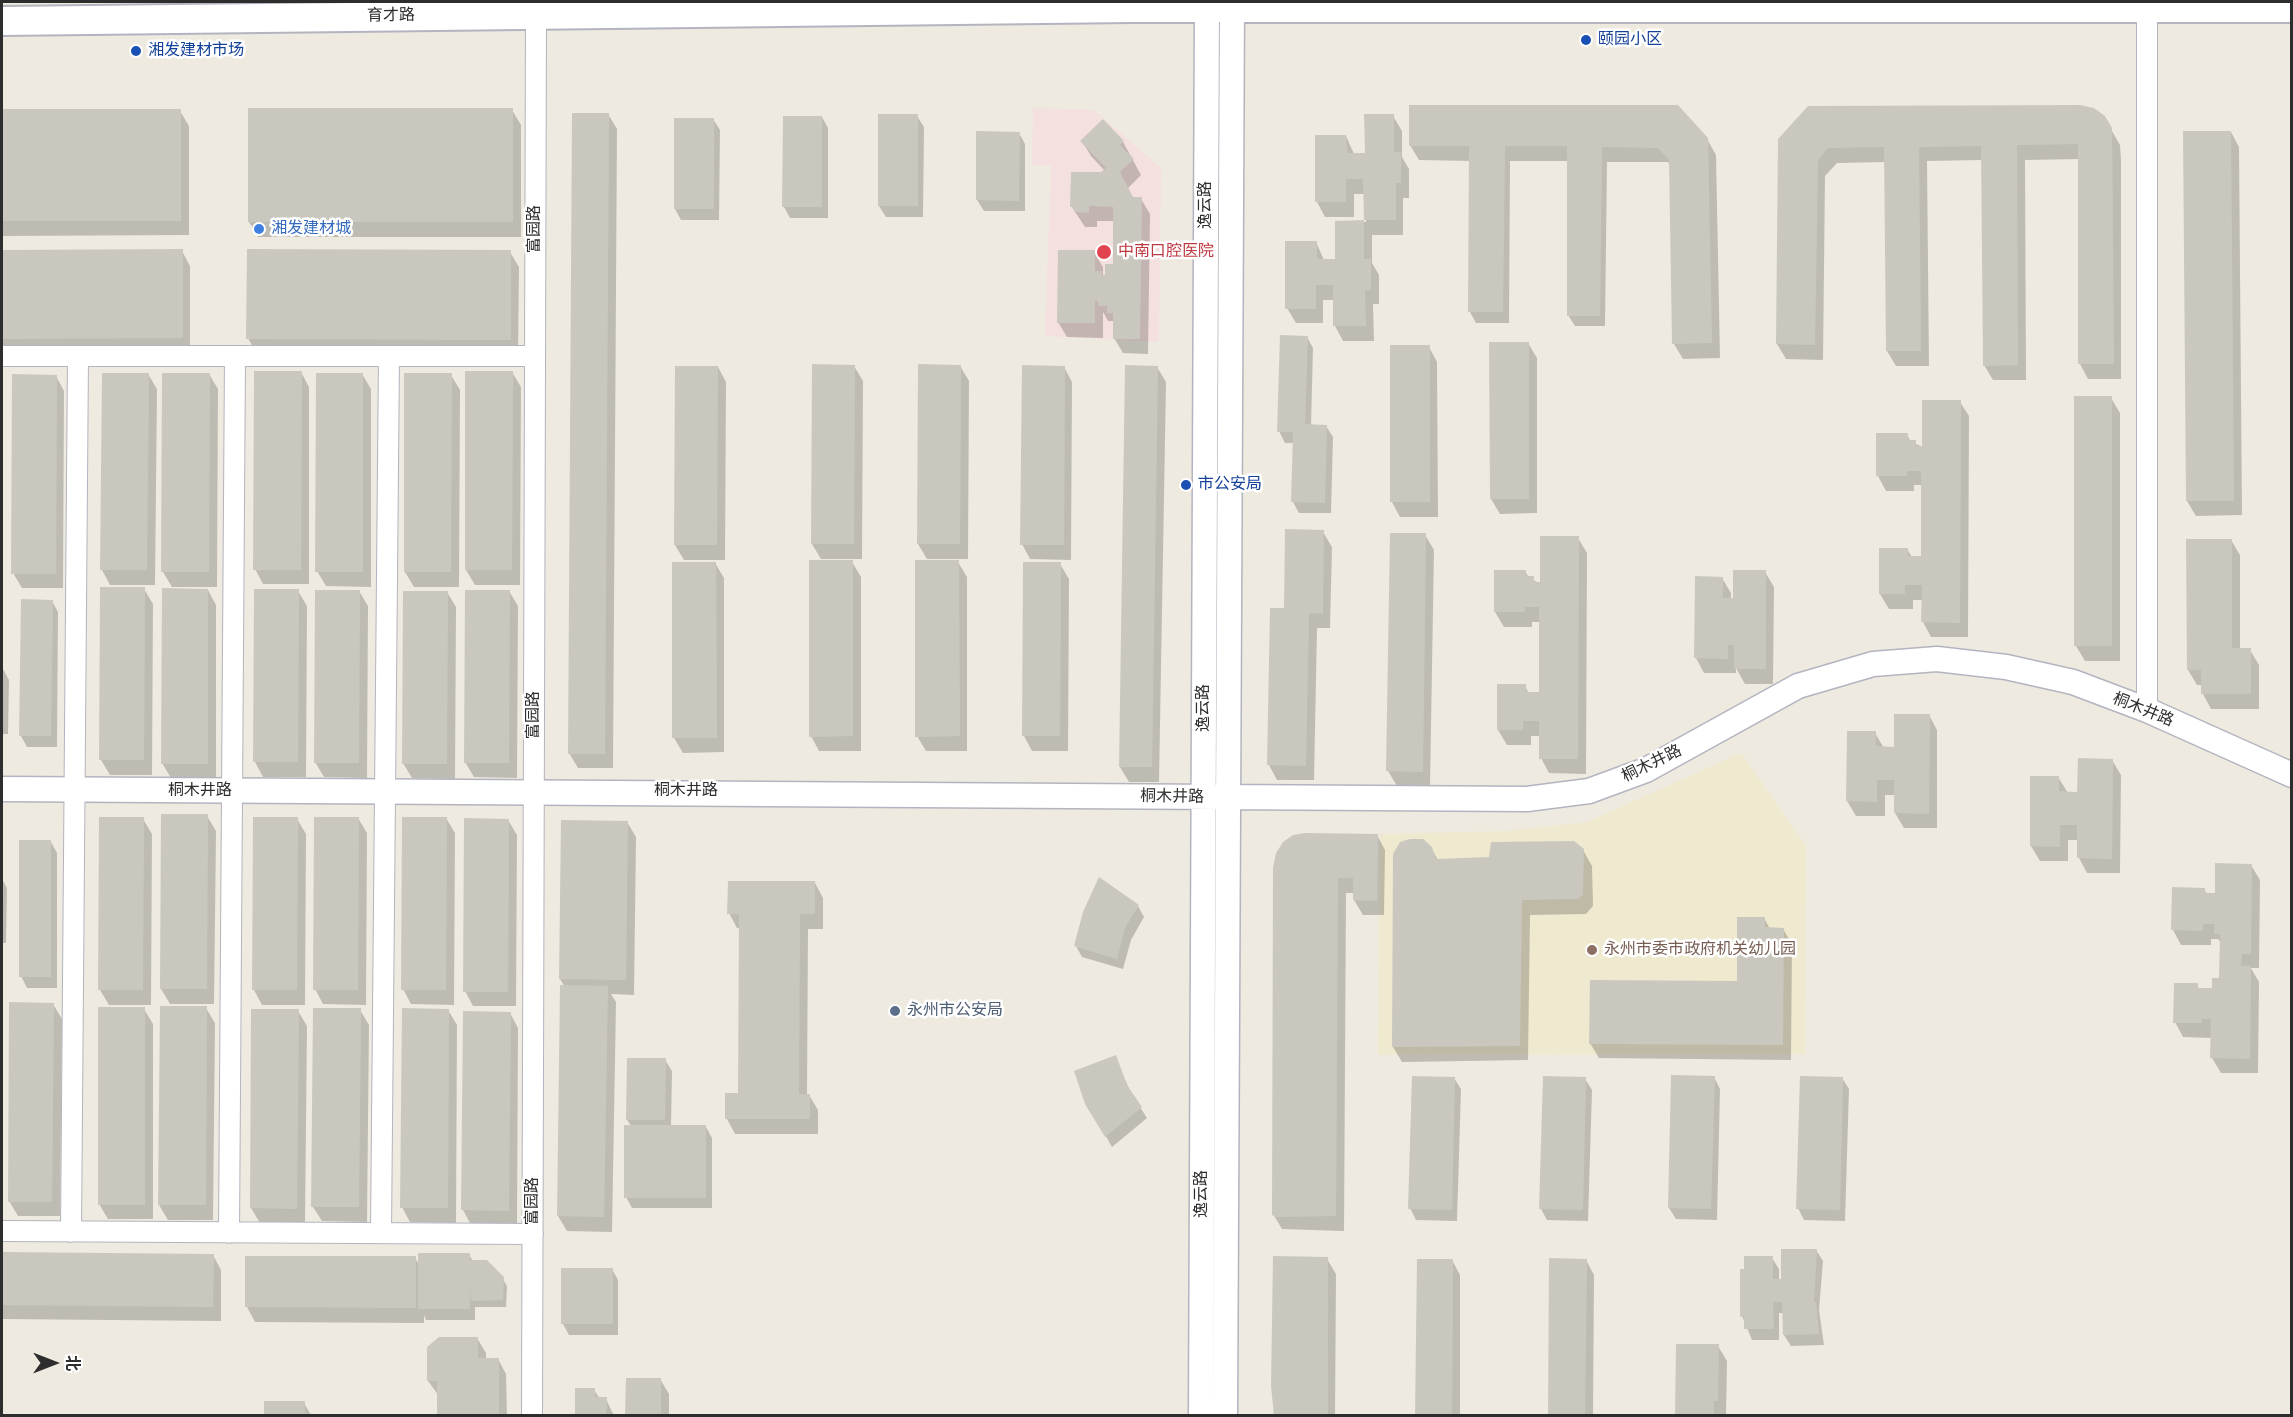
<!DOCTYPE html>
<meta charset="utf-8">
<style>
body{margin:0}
#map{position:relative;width:2293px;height:1417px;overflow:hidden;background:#eeeae0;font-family:"Varela Round","Noto Sans SC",sans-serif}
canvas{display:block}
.frame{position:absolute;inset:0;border:3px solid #2d2d2d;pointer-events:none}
.north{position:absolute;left:24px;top:1333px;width:60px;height:60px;-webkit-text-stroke:4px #fff;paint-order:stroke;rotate:90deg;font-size:16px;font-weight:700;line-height:24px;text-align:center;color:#2d2d2d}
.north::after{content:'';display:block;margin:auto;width:21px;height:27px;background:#2d2d2d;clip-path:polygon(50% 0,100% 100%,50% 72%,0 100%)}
</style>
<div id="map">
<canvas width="2293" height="1417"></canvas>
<div class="frame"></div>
<div class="north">北</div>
</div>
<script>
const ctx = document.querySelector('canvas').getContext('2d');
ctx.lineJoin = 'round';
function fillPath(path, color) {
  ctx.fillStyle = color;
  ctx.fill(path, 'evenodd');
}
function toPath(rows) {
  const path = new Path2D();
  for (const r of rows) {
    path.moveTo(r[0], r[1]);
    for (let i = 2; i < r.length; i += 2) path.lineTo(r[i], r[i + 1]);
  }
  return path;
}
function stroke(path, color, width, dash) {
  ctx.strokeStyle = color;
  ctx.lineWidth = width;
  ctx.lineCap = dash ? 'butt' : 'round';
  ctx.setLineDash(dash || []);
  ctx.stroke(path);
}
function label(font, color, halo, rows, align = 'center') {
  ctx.font = font + ' "Varela Round","Noto Sans SC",sans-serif';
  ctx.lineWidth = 5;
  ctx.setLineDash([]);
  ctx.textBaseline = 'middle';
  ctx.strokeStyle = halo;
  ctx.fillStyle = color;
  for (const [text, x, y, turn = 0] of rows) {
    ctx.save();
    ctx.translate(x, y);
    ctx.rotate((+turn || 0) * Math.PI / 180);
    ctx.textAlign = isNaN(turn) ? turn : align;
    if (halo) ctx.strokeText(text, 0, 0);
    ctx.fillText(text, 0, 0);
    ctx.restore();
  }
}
fillPath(toPath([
 [1741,753,1806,846,1805,1054,1378,1055,1380,834,1506,831,1587,822]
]), '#efe9d0');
fillPath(toPath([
 [1033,108,1094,110,1161,168,1159,342,1045,336,1051,166,1032,165]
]), '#f4e0de');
fillPath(toPath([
 [512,110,521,125,521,237,258,237,249,222],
 [2,111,180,111,189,126,189,235,2,236],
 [608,114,617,129,613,768,578,768,569,753],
 [917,116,924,127,923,217,886,217,879,206],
 [1393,116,1402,131,1402,157,1409,169,1409,198,1403,198,1403,235,1372,235,1372,263,1379,275,1379,304,1373,304,1374,341,1343,341,1335,326,1334,300,1323,300,1323,323,1296,323,1287,308,1316,242,1324,260,1336,260,1336,222,1366,222,1365,194,1354,194,1354,217,1325,217,1317,202,1317,136,1346,136,1354,154,1366,154],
 [822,117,828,128,828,218,790,218,784,207],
 [2104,117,2120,145,2121,160,2121,379,2088,379,2080,364,2079,159,2025,160,2026,380,1993,380,1984,365,1983,160,1927,161,1929,366,1896,366,1887,351,1886,162,1837,163,1825,176,1823,360,1786,359,1777,344,1780,140],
 [713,119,720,130,719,220,681,220,675,209],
 [2231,132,2239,147,2242,515,2196,516,2187,501],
 [1019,133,1025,144,1025,211,984,211,977,200],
 [1707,139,1716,155,1720,358,1683,359,1674,344,1670,165,1668,162,1607,162,1605,326,1575,326,1568,315,1568,161,1510,161,1509,323,1476,323,1470,312,1470,161,1419,160,1410,145],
 [1082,141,1123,142,1141,175,1128,188,1133,199,1141,199,1150,214,1148,354,1123,353,1114,338,1113,321,1108,321,1103,312,1103,338,1067,337,1058,322,1094,252,1103,267,1103,276,1106,276,1114,266,1114,221,1097,221,1097,227,1085,227,1072,207,1105,171,1091,156],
 [2,251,182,251,190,266,190,353,2,354],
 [510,252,519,267,518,354,256,353,248,338],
 [1307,337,1313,348,1311,426,1326,426,1333,437,1331,513,1299,513,1293,502,1294,443,1285,443,1279,431],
 [1528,343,1537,358,1537,513,1500,514,1491,499],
 [1429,347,1437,362,1438,517,1400,517,1392,502],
 [854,366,863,381,862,559,821,559,812,544],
 [960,366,969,381,968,559,927,559,918,544],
 [676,367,718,367,726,382,725,560,684,560,675,545],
 [1064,367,1072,382,1071,560,1030,559,1022,544],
 [1157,367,1166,382,1159,782,1129,782,1120,767],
 [301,372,309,387,309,584,263,584,255,569],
 [512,372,521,387,520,585,475,585,466,570],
 [148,374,157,389,155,585,110,585,102,570],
 [209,374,218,389,217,587,172,587,163,572],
 [362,374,371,389,371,587,326,586,317,571],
 [451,375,460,390,459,587,414,587,405,572],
 [56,376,64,391,63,588,22,588,13,573],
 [2111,398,2120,413,2120,661,2085,661,2076,646],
 [1960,402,1969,416,1968,637,1931,637,1923,622,1923,600,1913,600,1913,609,1889,609,1880,594,1907,549,1912,557,1922,557,1922,485,1914,485,1914,491,1886,491,1878,476,1907,435,1911,442,1923,447],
 [1323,532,1332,547,1330,628,1317,628,1314,780,1277,780,1269,765,1285,609],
 [1425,535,1434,550,1430,786,1397,786,1388,771],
 [1578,538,1587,553,1586,774,1549,773,1541,758,1541,736,1531,736,1531,745,1507,745,1498,730,1498,686,1525,686,1529,694,1540,694,1540,622,1532,622,1532,627,1504,627,1495,612,1525,571,1529,578,1541,584],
 [2188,540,2231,540,2240,555,2240,650,2250,650,2259,665,2259,709,2211,709,2203,694,2203,685,2197,685,2188,670],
 [852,562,861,577,861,751,819,751,811,736],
 [958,562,967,577,967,751,926,751,917,736],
 [715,563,724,578,724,752,683,753,674,738],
 [1060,564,1069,579,1068,751,1032,751,1024,736],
 [1765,572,1774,587,1773,684,1745,684,1736,668,1736,673,1704,673,1696,658,1696,578,1722,578,1731,593,1731,599,1735,599],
 [144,589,153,604,152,775,110,775,101,760],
 [208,590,216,605,216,779,171,778,162,763],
 [298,591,307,606,306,777,263,777,255,762],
 [359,591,368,606,367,778,324,777,315,762],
 [509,591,518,606,517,778,474,777,465,762],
 [447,592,456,607,455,779,412,778,403,763],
 [52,601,58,612,57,747,27,747,21,736],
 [2,653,3,669,9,680,8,734,2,734,2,752],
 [1929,715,1937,730,1937,828,1904,828,1895,813,1895,795,1885,795,1885,816,1856,816,1847,801,1875,733,1884,748,1895,748],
 [2112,760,2121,775,2120,873,2087,873,2079,858,2079,840,2068,840,2068,861,2040,861,2031,846,2058,777,2068,793,2079,793],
 [207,816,216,831,214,1004,170,1004,161,989],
 [358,818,367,833,366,1005,323,1004,315,989],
 [446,818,455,833,454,1005,411,1004,403,989],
 [101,819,143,819,152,834,151,1005,109,1005,100,990],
 [297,819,306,834,305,1005,262,1005,254,990],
 [508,820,517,835,516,1006,473,1006,465,991],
 [627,822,636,837,634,995,611,994,616,1002,612,1232,567,1231,558,1216,565,987,560,979],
 [1377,835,1385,850,1384,915,1363,915,1354,900,1354,893,1346,893,1344,1231,1282,1229,1273,1214,1284,843],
 [51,842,57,853,57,988,27,988,21,976],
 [1431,848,1438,860,1491,859,1583,850,1592,866,1593,906,1586,914,1530,915,1528,1060,1402,1062,1393,1047],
 [2251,865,2260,880,2259,968,2251,968,2259,982,2258,1073,2221,1073,2212,1058,2212,1038,2183,1037,2175,1022,2197,985,2199,989,2214,989,2221,980,2221,943,2218,939,2211,939,2211,945,2181,945,2173,930,2173,888,2204,889,2207,894,2216,895],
 [2,879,7,888,6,943,2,943],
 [815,883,823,898,823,929,808,929,807,1095,809,1095,818,1110,818,1134,735,1134,727,1119,740,1095,741,928,737,928,729,913],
 [1138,906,1144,917,1131,940,1123,969,1082,957,1076,946],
 [1764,918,1770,929,1783,929,1792,944,1791,1060,1599,1058,1590,1043,1738,982],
 [53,1004,62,1019,60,1216,18,1216,9,1201],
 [206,1008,215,1023,213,1220,168,1220,159,1205],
 [144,1009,153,1024,153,1219,108,1219,99,1204],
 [360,1010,369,1025,367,1222,322,1221,313,1207],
 [448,1010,457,1025,456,1223,410,1222,402,1207],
 [298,1011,307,1026,305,1223,260,1223,251,1208],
 [510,1013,518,1028,517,1225,471,1225,463,1210],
 [1115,1057,1131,1093,1147,1118,1112,1147,1087,1103],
 [665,1060,672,1071,671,1127,706,1127,712,1138,712,1208,632,1208,626,1197,632,1127,627,1120],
 [1544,1077,1585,1079,1592,1090,1588,1221,1547,1220,1541,1209],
 [1714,1077,1720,1089,1717,1220,1676,1219,1669,1208],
 [1454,1078,1461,1089,1457,1221,1416,1220,1410,1208],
 [1842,1078,1849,1089,1845,1221,1804,1220,1798,1208],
 [1816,1250,1823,1261,1819,1310,1824,1345,1791,1346,1784,1335,1784,1313,1779,1313,1779,1340,1752,1340,1742,1316,1772,1258,1779,1269,1779,1280,1783,1280],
 [2,1254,213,1255,221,1270,221,1321,2,1319],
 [469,1255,473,1261,502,1278,507,1286,506,1307,475,1307,475,1320,426,1320,424,1315,424,1323,255,1322,247,1307,415,1258,420,1266],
 [1327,1259,1336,1274,1335,1416,1275,1416],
 [1452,1260,1460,1275,1460,1416,1417,1416],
 [1586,1260,1594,1275,1593,1416,1549,1416],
 [612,1269,618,1280,618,1335,569,1335,563,1324],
 [477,1338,486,1353,486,1359,498,1359,506,1374,507,1416,438,1416,439,1396,428,1381],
 [1718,1346,1727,1361,1726,1416,1676,1416],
 [660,1379,669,1394,669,1415,680,1416,627,1416],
 [594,1390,600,1399,606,1399,614,1416,576,1416],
 [304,1403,311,1415,331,1416,265,1416]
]), '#0003');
fillPath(toPath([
 [1409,105,1678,105,1708,138,1712,343,1672,344,1669,160,1658,148,1602,147,1600,316,1567,316,1567,146,1505,146,1503,312,1468,312,1469,146,1409,146],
 [2080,105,2094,108,2105,116,2112,128,2114,364,2078,364,2078,144,2017,145,2018,365,1983,366,1981,146,1919,147,1921,351,1886,351,1884,147,1828,148,1818,160,1815,345,1776,344,1778,139,1808,106],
 [248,108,513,108,513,222,248,222],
 [2,109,181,109,181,221,2,221],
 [572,113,609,113,605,754,568,754],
 [878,114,918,114,918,206,878,206],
 [1364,114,1394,114,1394,152,1401,152,1401,183,1396,183,1396,220,1364,220,1364,259,1371,259,1371,290,1365,290,1366,326,1333,326,1333,285,1316,285,1316,309,1285,309,1285,241,1317,241,1317,259,1335,259,1335,221,1364,220,1363,179,1346,179,1346,202,1315,202,1315,135,1346,135,1347,153,1365,153],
 [783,116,822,116,822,207,782,207],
 [674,118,714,118,714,209,674,209],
 [1103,119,1124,141,1120,145,1134,159,1120,172,1133,197,1142,197,1140,339,1113,339,1113,313,1107,313,1107,306,1098,306,1098,301,1095,301,1095,323,1057,323,1058,250,1095,250,1095,271,1102,271,1102,275,1105,275,1105,264,1113,264,1113,207,1089,206,1089,213,1074,212,1074,207,1070,207,1071,172,1101,172,1106,168,1080,141],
 [976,131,1020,132,1019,201,976,200],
 [2183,131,2231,131,2234,501,2186,501],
 [183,249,183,338,2,339,2,250],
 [247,249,511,250,511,340,246,339],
 [1280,335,1308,336,1305,424,1327,425,1325,503,1291,502,1293,432,1277,432],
 [1489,342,1529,342,1529,499,1490,499],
 [1390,345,1430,345,1430,502,1390,502],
 [812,364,855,365,854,544,811,544],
 [918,364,961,365,960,544,917,544],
 [1022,365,1065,366,1064,545,1020,545],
 [1125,365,1158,366,1152,767,1119,767],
 [675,366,718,366,717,545,674,545],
 [254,371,302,371,301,570,253,570],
 [465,371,513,371,512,570,465,570],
 [102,373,149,373,147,570,100,570],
 [162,373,210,373,209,572,161,572],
 [316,373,363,373,363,572,315,572],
 [404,373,452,373,451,572,404,572],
 [12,374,57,375,56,574,11,574],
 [2074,396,2112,396,2112,646,2074,646],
 [1922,400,1961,400,1960,623,1921,622,1922,585,1905,585,1905,594,1879,594,1879,548,1908,548,1908,556,1921,556,1921,471,1907,471,1907,476,1876,476,1876,433,1908,433,1908,440,1916,440,1916,446,1922,446],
 [1285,529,1324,530,1323,614,1309,613,1306,766,1267,765,1270,608,1284,608],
 [1390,533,1426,533,1423,772,1386,771],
 [1540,536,1579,536,1578,759,1539,759,1539,721,1523,721,1523,730,1497,730,1497,684,1526,684,1526,692,1539,692,1539,607,1525,607,1525,612,1494,612,1494,570,1526,570,1526,576,1534,576,1534,582,1540,582],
 [2186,539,2232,539,2232,648,2251,648,2251,694,2201,694,2201,670,2187,670],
 [809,560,853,560,853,736,809,737],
 [915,560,959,560,960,736,915,737],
 [672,562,716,562,717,738,672,738],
 [1023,562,1061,562,1060,736,1022,736],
 [1733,570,1766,570,1766,669,1734,669,1734,645,1728,645,1728,659,1694,658,1695,576,1723,577,1723,598,1733,598],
 [100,587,145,587,144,760,99,760],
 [162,588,208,589,208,764,161,764],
 [254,589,299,589,298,762,253,762],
 [315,590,360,590,359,763,314,763],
 [465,590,510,590,509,763,464,763],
 [403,591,448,591,447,764,402,764],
 [21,599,53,600,51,736,19,736],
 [1894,714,1930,714,1929,814,1894,813,1894,780,1877,780,1877,802,1846,801,1847,731,1876,731,1876,746,1894,747],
 [2078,758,2113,759,2112,859,2077,858,2077,825,2060,825,2060,847,2030,846,2030,776,2059,776,2059,791,2077,792],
 [161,814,208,814,207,989,160,989],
 [99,817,144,817,143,990,98,990],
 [253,817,298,817,297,990,252,990],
 [314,817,359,817,358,990,313,990],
 [402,817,447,817,446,990,401,990],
 [464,818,509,819,508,992,463,992],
 [561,820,628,821,626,980,559,979],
 [1305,833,1378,834,1377,901,1353,900,1353,878,1338,878,1336,1216,1277,1217,1272,1215,1273,868,1276,853,1283,842,1293,835],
 [1410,839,1423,839,1432,847,1436,859,1489,857,1491,842,1574,841,1584,849,1583,895,1578,899,1522,900,1520,1046,1392,1047,1393,854,1400,842],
 [19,840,51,840,51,977,19,977],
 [2215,863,2252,864,2251,954,2242,954,2241,966,2251,966,2250,1059,2210,1058,2211,1019,2202,1019,2202,1023,2173,1023,2174,983,2198,983,2198,988,2212,988,2212,978,2219,978,2220,934,2214,934,2214,924,2203,924,2203,931,2171,930,2172,887,2205,888,2205,893,2215,893],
 [1099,877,1139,905,1125,928,1117,959,1074,946,1083,912],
 [728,881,815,881,815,914,800,914,799,1094,810,1094,810,1119,725,1119,725,1093,738,1093,739,914,727,914],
 [1737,917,1765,917,1765,927,1784,928,1783,1045,1589,1044,1590,980,1737,981],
 [560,985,608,986,604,1217,557,1216],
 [9,1002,54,1003,52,1202,8,1202],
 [160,1006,207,1006,206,1205,158,1205],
 [98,1007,145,1007,145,1205,98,1205],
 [313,1008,361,1008,359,1207,311,1207],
 [402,1008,449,1009,448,1208,400,1208],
 [251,1009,299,1009,297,1209,250,1208],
 [463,1011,511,1012,509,1211,461,1210],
 [1116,1055,1127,1085,1142,1107,1105,1137,1085,1104,1074,1071],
 [627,1058,666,1058,665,1120,626,1120],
 [1671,1075,1715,1076,1711,1209,1668,1208],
 [1412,1076,1455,1077,1452,1210,1408,1209],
 [1543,1076,1586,1077,1583,1210,1539,1209],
 [1800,1076,1843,1077,1840,1210,1796,1209],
 [624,1125,706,1125,706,1198,624,1198],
 [1781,1249,1817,1249,1814,1302,1816,1302,1819,1334,1783,1335,1782,1302,1773,1302,1774,1329,1744,1329,1744,1316,1740,1317,1740,1269,1744,1269,1744,1256,1773,1256,1773,1279,1781,1279],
 [2,1252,214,1254,213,1307,2,1305],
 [418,1253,470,1253,470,1260,487,1260,504,1277,503,1300,471,1301,470,1285,470,1309,418,1309],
 [245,1256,416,1256,416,1308,245,1307],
 [1273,1256,1328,1257,1328,1416,1274,1416,1271,1386],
 [1549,1258,1587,1259,1585,1416,1548,1416],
 [1417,1259,1453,1259,1452,1416,1415,1416],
 [561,1268,613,1268,613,1324,561,1324],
 [439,1337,478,1337,478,1358,499,1358,499,1416,437,1416,437,1381,427,1381,427,1347],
 [1676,1344,1719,1344,1718,1401,1714,1401,1714,1416,1675,1416],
 [626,1378,661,1378,661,1416,625,1416],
 [575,1388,595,1388,595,1397,607,1397,606,1416,575,1416],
 [264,1401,305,1401,305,1413,328,1416,264,1416]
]), '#cac8be');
const minor = toPath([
 [2,356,535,356],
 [2147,710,2147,8],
 [2,1231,533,1234],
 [71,1232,78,356],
 [381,1232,389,356],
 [229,1233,235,356],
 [532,1416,536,15]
]);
const tertiary = toPath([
 [2,789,1527,799,1589,791,1646,770,1798,686,1873,664,1937,659,2006,667,2073,682,2147,710,2292,775],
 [1201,1416,1207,2],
 [1225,1416,1232,2]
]);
const secondary = toPath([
 [2,21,1131,8,2292,8]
]);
stroke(minor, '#b3b4c0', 22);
stroke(tertiary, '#b3b4c0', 27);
stroke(secondary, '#b3b4c0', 32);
stroke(minor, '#fff', 20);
stroke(tertiary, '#fff', 24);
stroke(secondary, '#fff', 28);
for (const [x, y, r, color] of [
 [1586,40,6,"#1a4fb4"],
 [136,51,6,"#1a4fb4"],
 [259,229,6,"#3f7fe0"],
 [1104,252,8,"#e0444e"],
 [1186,485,6,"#1a4fb4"],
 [1592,950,6,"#8d6e63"],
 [895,1011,6,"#5c6f8a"]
]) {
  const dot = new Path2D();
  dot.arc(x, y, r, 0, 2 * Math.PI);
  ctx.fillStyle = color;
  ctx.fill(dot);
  stroke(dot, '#fff', 2);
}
label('16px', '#2d2d2d', '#fff', [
 ["育才路",391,16,-1],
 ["逸云路",1206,205,-90],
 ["富园路",535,229,-90],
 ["逸云路",1204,708,-90],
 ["桐木井路",2143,710,22],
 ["富园路",534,715,-90],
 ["桐木井路",1652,764,-26],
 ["桐木井路",200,791],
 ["桐木井路",686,791],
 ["桐木井路",1172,797,1],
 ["逸云路",1202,1194,-90],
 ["富园路",533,1201,-90]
]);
label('16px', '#164399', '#fff', [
 ["颐园小区",1598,40],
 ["湘发建材市场",148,51],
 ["市公安局",1198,485]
], 'left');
label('16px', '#366cbe', '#fff', [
 ["湘发建材城",271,229]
], 'left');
label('16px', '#be3a42', '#fff', [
 ["中南口腔医院",1118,252]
], 'left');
label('16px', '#785e54', '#fff', [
 ["永州市委市政府机关幼儿园",1604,950]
], 'left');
label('16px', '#4e5e75', '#fff', [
 ["永州市公安局",907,1011]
], 'left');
</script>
